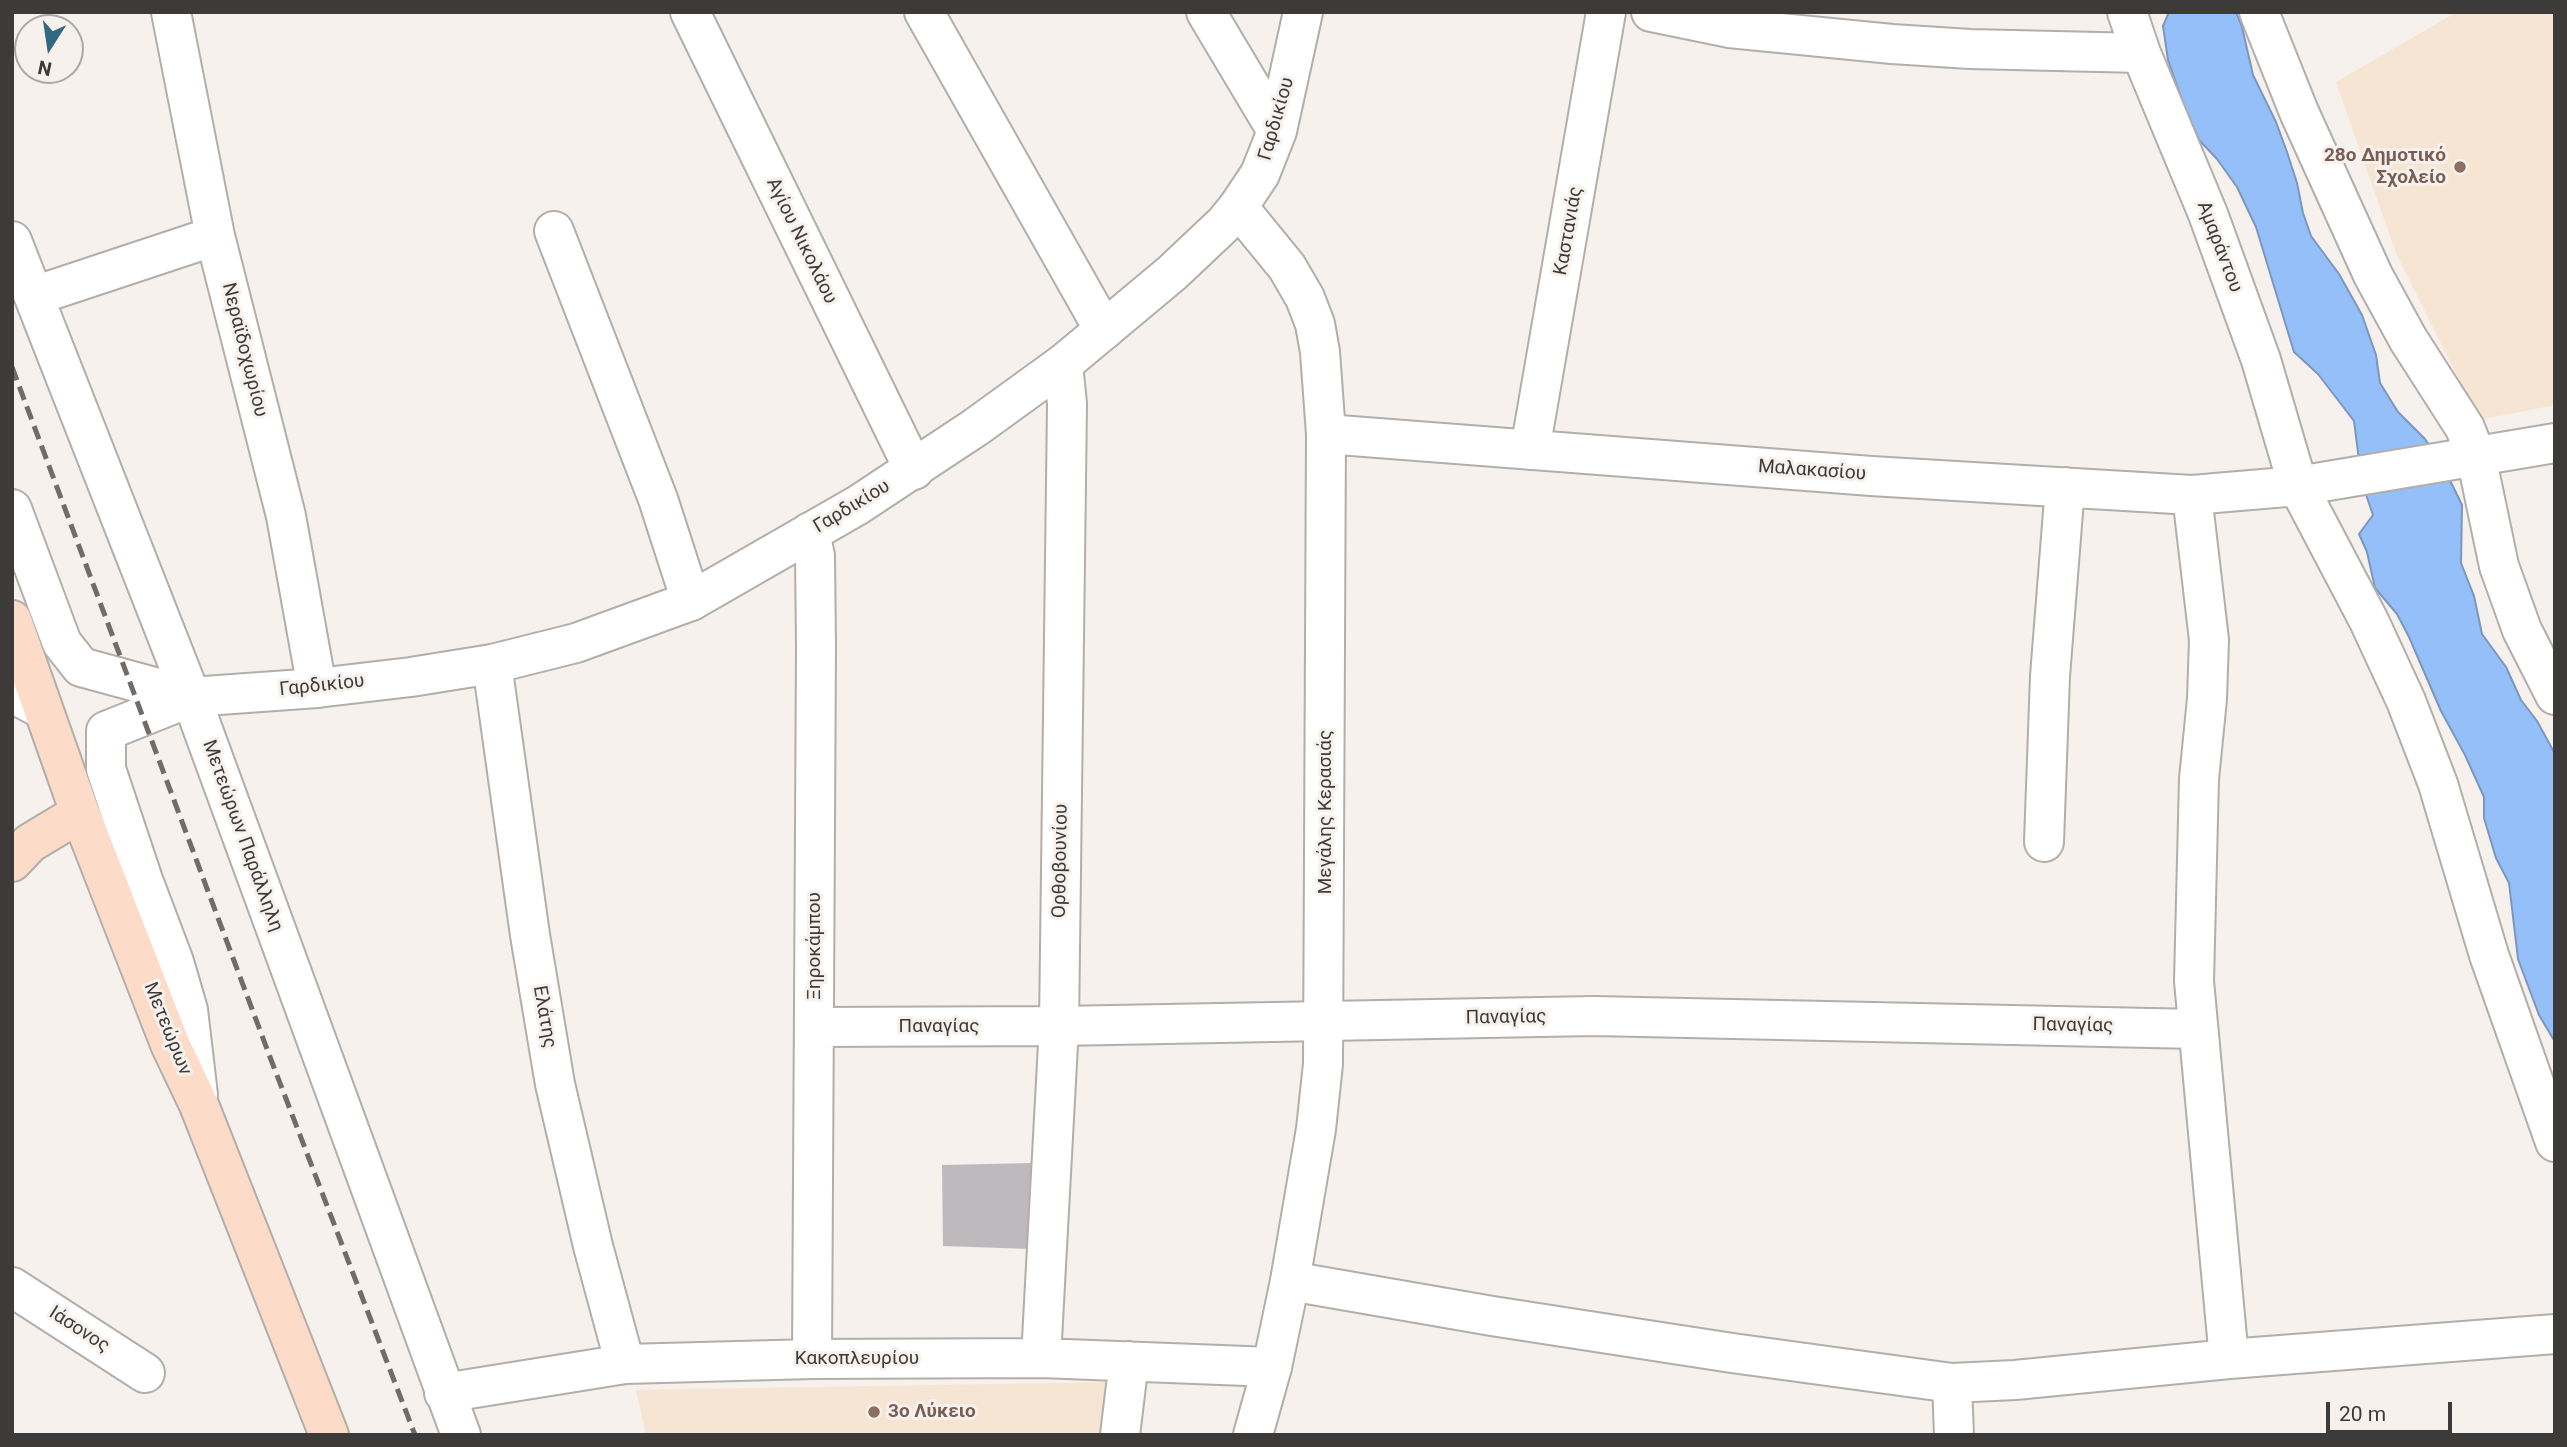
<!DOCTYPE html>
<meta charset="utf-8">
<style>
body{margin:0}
#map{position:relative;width:2567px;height:1447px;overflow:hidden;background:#f6f1ec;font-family:Roboto,sans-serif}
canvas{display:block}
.frame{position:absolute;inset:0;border:14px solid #3d3b39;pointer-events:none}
.north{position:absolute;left:14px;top:14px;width:70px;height:70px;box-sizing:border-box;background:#f6f1ec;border:2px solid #aca8a4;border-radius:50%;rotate:192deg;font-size:19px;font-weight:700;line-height:28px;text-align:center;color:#3d3b39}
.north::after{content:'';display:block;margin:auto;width:24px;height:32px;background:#316983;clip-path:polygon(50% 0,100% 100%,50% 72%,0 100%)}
.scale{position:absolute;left:2326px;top:1402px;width:126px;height:32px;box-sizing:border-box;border:4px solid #3d3b39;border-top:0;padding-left:9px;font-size:21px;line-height:24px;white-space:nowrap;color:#3d3b39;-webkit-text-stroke:5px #f6f1ec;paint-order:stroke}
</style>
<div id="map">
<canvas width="2567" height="1447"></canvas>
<div class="frame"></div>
<div class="north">N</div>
<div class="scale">20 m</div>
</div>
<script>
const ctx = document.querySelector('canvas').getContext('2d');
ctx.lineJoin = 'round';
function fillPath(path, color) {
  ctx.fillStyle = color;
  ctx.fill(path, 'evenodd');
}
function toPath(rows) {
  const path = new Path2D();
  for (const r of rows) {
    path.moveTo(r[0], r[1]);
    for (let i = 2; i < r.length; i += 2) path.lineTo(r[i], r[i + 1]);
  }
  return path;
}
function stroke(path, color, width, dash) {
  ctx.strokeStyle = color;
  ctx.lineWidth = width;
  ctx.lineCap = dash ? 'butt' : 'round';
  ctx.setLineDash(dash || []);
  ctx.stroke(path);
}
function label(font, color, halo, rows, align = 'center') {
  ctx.font = font + ' Roboto,sans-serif';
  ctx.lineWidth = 6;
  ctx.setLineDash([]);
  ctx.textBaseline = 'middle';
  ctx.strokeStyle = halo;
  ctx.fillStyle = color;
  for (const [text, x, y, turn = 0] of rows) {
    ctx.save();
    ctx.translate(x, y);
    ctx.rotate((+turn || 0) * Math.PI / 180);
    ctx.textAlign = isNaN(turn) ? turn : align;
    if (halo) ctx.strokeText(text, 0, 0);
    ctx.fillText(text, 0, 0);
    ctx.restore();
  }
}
fillPath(toPath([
 [2457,12,2555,12,2555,405,2479,420,2396,253,2336,82],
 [1111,1382,1104,1435,646,1435,636,1390]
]), '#f6e5d3');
const water = toPath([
 [2169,12,2236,12,2242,27,2253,75,2276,122,2287,152,2297,183,2303,213,2311,236,2339,274,2362,315,2376,355,2380,383,2398,412,2425,439,2444,468,2462,505,2461,563,2474,596,2482,634,2506,667,2521,700,2537,721,2555,754,2555,1042,2539,1015,2518,959,2509,883,2496,858,2484,818,2484,797,2465,755,2441,711,2409,637,2397,614,2375,588,2367,552,2359,534,2373,515,2362,483,2354,421,2318,374,2294,352,2256,227,2237,187,2217,159,2199,140,2184,106,2168,60,2163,26,2169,12]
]);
fillPath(water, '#95bff9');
stroke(water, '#7b97bf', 2);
fillPath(toPath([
 [1033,1163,1031,1249,943,1246,942,1165]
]), '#beb9bd');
const minor = toPath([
 [171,12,215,236,286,516,317,688],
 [690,12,914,470],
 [924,12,1104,330],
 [1206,12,1277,131],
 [1651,12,1729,28,1892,44,1970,49,2141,53],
 [2127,12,2141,53,2208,214,2261,360,2298,486,2369,621,2406,701,2438,784,2489,955,2555,1142],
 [2259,12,2299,112,2373,275,2408,339,2465,428,2476,456,2499,566,2522,630,2555,695],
 [1238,207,1260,174,1277,131,1303,12],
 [554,231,658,499,691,601],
 [12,241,191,697,461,1435],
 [34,296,215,236],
 [1326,434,1871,476,2192,495,2298,486,2555,443],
 [1530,450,1606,12],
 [2192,495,2209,640,2207,699,2199,779,2194,981,2229,1359],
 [810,532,815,556,816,647,812,1359],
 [492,664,530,935,555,1084,593,1246,625,1364],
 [12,693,42,709],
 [2044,842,2050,676,2065,487],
 [814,1027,1059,1026,1594,1016,2197,1029],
 [1290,1281,1492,1316,1732,1353,1952,1383,2015,1380,2229,1359,2555,1334],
 [12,1287,145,1373],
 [1041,1358,1059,1026,1067,404,1063,364],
 [1952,1383,1954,1435],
 [444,1393,625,1364,812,1359,1041,1358,1272,1367],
 [1120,1435,1129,1361]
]);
const tertiary = toPath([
 [12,509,62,643,81,667,191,697],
 [198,1095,188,1010,174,962,143,880,106,769,106,731,191,697,317,688,411,677,492,664,576,643,691,601,858,505,976,427,1063,364,1172,273,1225,223,1238,207,1287,267,1305,298,1315,324,1320,352,1326,434,1323,1064,1316,1129,1290,1281,1272,1367,1253,1435]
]);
const secondary = toPath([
 [12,620,80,813,170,1044,199,1105,329,1435],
 [12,862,30,843,80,813]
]);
stroke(minor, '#b2aea9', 42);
stroke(tertiary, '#b2aea9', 42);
stroke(secondary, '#b2aea9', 42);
stroke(minor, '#fff', 38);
stroke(tertiary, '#fff', 38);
stroke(secondary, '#fcdbc8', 38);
stroke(toPath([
 [12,367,270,1057,415,1435]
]), '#6f6c6a', 5, [14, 7]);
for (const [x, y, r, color] of [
 [2460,167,7,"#8d6e63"],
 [874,1412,7,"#8d6e63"]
]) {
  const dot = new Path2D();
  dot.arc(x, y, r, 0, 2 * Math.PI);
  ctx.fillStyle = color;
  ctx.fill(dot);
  stroke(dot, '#f6f1ec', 2.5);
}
label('19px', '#3d3b39', '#f6f1ec', [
 ["Γαρδικίου",1277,119,-74],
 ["Καστανιάς",1569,231,-80],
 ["Αγίου Νικολάου",801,241,64],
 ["Αμαράντου",2219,247,69],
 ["Νεραϊδοχωρίου",244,350,76],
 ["Μαλακασίου",1812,471,4],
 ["Γαρδικίου",852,507,-31],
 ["Γαρδικίου",322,686,-6],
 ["Μεγάλης Κερασιάς",1326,812,-90],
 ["Μετεώρων Παράλληλη",242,836,70],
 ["Ορθοβουνίου",1061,861,-89],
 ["Ξηροκάμπου",815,946,-90],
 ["Ελάτης",544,1017,80],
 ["Παναγίας",1506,1018,-1],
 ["Παναγίας",2073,1026,1],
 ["Παναγίας",939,1027],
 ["Μετεώρων",167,1029,68],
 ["Ιάσονος",79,1330,33],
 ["Κακοπλευρίου",857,1359]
]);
label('bold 19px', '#785e54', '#f6f1ec', [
 ["28ο Δημοτικό",2446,156],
 ["Σχολείο",2446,178],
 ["3ο Λύκειο",888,1412,"left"]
], 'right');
</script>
